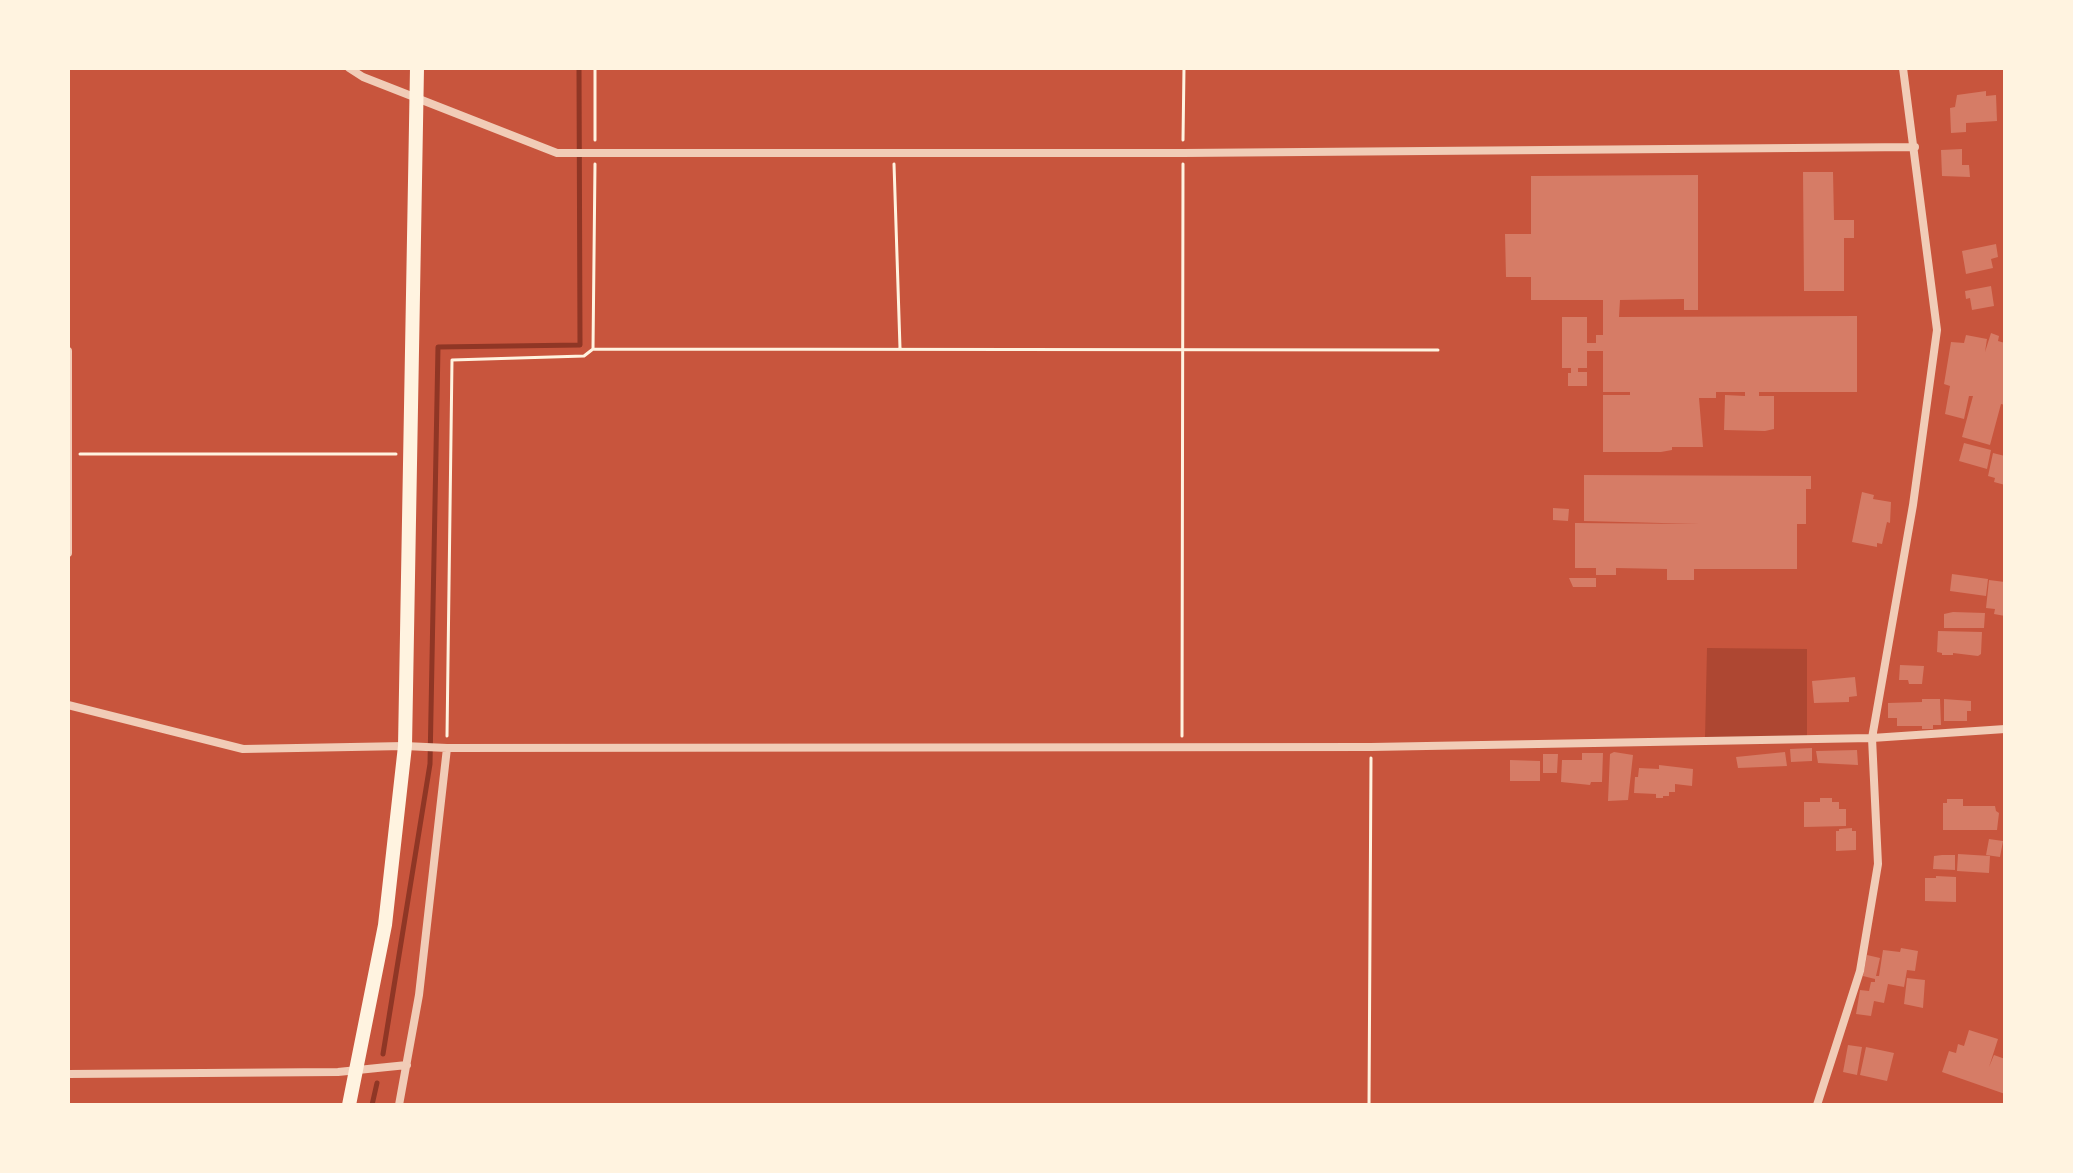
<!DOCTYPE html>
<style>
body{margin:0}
#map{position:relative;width:2073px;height:1173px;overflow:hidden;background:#c8553d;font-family:"Asap Condensed",sans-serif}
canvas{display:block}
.frame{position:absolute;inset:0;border:70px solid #fff3e0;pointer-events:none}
</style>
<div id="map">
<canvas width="2073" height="1173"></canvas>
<div class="frame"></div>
</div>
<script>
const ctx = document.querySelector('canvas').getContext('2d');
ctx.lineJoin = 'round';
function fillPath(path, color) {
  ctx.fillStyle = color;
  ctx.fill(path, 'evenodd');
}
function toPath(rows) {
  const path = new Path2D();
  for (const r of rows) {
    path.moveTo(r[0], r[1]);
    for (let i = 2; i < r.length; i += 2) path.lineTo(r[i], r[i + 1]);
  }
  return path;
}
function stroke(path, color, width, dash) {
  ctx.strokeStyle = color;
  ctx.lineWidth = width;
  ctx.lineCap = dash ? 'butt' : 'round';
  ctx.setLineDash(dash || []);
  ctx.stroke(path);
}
fillPath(toPath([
 [1707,648,1807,649,1807,737,1705,739]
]), '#ae4732');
stroke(toPath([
 [383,1054,430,764,438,347,580,345,579,68],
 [372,1105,377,1083]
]), '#8f3625', 5);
fillPath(toPath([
 [1986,91,1986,96,1996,95,1997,121,1966,123,1966,132,1951,133,1950,108,1955,107,1957,95],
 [1962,149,1962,165,1969,165,1970,177,1942,176,1941,150],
 [1803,172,1833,172,1834,220,1854,220,1854,238,1844,238,1844,291,1804,291],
 [1698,175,1698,310,1684,310,1684,299,1620,300,1619,317,1857,316,1857,392,1759,392,1759,396,1774,396,1774,429,1765,431,1724,430,1725,395,1745,396,1745,392,1716,392,1716,398,1699,398,1703,447,1672,447,1672,450,1661,452,1603,452,1603,395,1630,395,1630,392,1603,392,1603,351,1587,351,1587,368,1578,368,1578,372,1587,372,1587,386,1568,386,1568,373,1571,373,1571,368,1562,368,1562,317,1587,317,1587,343,1596,343,1596,335,1603,335,1603,300,1531,300,1531,277,1506,277,1505,234,1531,234,1531,176],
 [1996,244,1998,257,1991,259,1993,268,1966,274,1962,251],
 [1991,286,1994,306,1972,310,1970,298,1966,299,1965,291],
 [1991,333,1999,336,1998,341,2005,343,2005,405,2001,404,1990,445,1962,437,1973,396,1969,396,1964,419,1945,414,1950,386,1944,384,1951,342,1964,343,1966,335,1987,339,1985,352],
 [1964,443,1991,450,1987,469,1959,461],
 [1993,453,2005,456,2005,485,1994,482,1995,478,1988,476],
 [1584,475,1811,476,1811,489,1806,489,1806,524,1797,524,1797,569,1694,569,1694,580,1667,580,1667,569,1616,568,1616,575,1596,575,1596,568,1575,568,1575,523,1700,524,1584,521],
 [1862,492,1874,495,1873,499,1891,502,1890,523,1887,522,1882,544,1877,543,1877,547,1852,542],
 [1553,508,1569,509,1568,521,1553,520],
 [1952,574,1988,579,1986,596,1950,591],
 [1569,578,1596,578,1596,587,1573,587],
 [1989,580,2005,582,2005,616,1994,614,1995,609,1986,608],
 [1953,612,1985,613,1984,628,1944,628,1944,614],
 [1938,631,1982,632,1981,654,1978,656,1953,653,1953,655,1942,655,1942,653,1937,652],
 [1900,665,1924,666,1922,684,1909,684,1908,680,1899,680],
 [1855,677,1857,696,1849,697,1849,702,1814,703,1812,681],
 [1922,699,1940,699,1941,725,1933,725,1933,729,1922,729,1922,726,1897,726,1897,718,1888,718,1888,703,1922,702],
 [1944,699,1971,701,1971,711,1967,711,1967,721,1944,721],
 [1812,748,1812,761,1791,762,1790,749],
 [1857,750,1858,765,1818,763,1816,751],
 [1614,752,1633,755,1628,800,1608,801,1610,754],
 [1785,752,1787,766,1738,768,1736,757],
 [1582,753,1603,753,1602,782,1591,782,1590,785,1561,782,1562,760,1582,760],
 [1543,754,1558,754,1557,773,1543,773],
 [1510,760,1540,761,1540,781,1510,781],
 [1659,765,1693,769,1692,786,1675,784,1675,792,1669,792,1669,796,1663,796,1663,798,1656,798,1656,794,1634,793,1635,777,1638,777,1639,768,1659,769],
 [1820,798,1832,798,1832,802,1839,802,1839,809,1846,809,1846,826,1804,827,1804,802,1820,802],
 [1947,799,1963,799,1963,806,1995,806,1996,811,1999,813,1997,830,1943,830,1943,803,1947,803],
 [1852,828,1852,831,1856,831,1856,850,1836,851,1836,831,1839,831,1839,829],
 [1989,839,2003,841,2000,857,1986,855],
 [1958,854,1990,856,1989,873,1957,871],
 [1942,855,1955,855,1955,870,1933,869,1934,856],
 [1936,876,1956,877,1956,902,1925,901,1925,878,1936,878],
 [1901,948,1918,951,1915,971,1907,970,1904,987,1888,984,1884,1003,1874,1001,1871,1016,1856,1014,1860,990,1869,991,1871,982,1875,982,1875,979,1863,976,1867,955,1880,958,1876,976,1879,976,1883,950,1900,952],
 [1907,978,1925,980,1923,1008,1904,1004],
 [1969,1030,1998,1039,1989,1067,1994,1055,2005,1059,2005,1094,1942,1072,1949,1051,1956,1053,1958,1044,1964,1046],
 [1848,1045,1862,1047,1857,1075,1843,1072],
 [1866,1047,1894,1053,1887,1081,1860,1075]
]), '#d67c66');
stroke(toPath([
 [595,68,595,140],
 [1183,140,1184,68],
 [894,164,900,348],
 [593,349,1438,350],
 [80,454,396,454],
 [447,736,452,360,584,356,593,349,595,164],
 [1182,736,1183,164],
 [1369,1105,1371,758]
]), '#fff3e0', 3);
stroke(toPath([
 [349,68,363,77,557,153,1183,153,1915,147],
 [68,351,68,553],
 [68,705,243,749,405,746,447,748,1371,747,1872,738,2005,729],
 [68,1074,338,1072,407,1065],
 [399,1105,419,995,447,748],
 [1817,1105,1860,971,1878,864,1872,738,1913,505,1937,330,1903,68]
]), '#f1ccb7', 8);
stroke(toPath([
 [349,1105,385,925,405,746,417,68]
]), '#fff3e0', 14);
</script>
